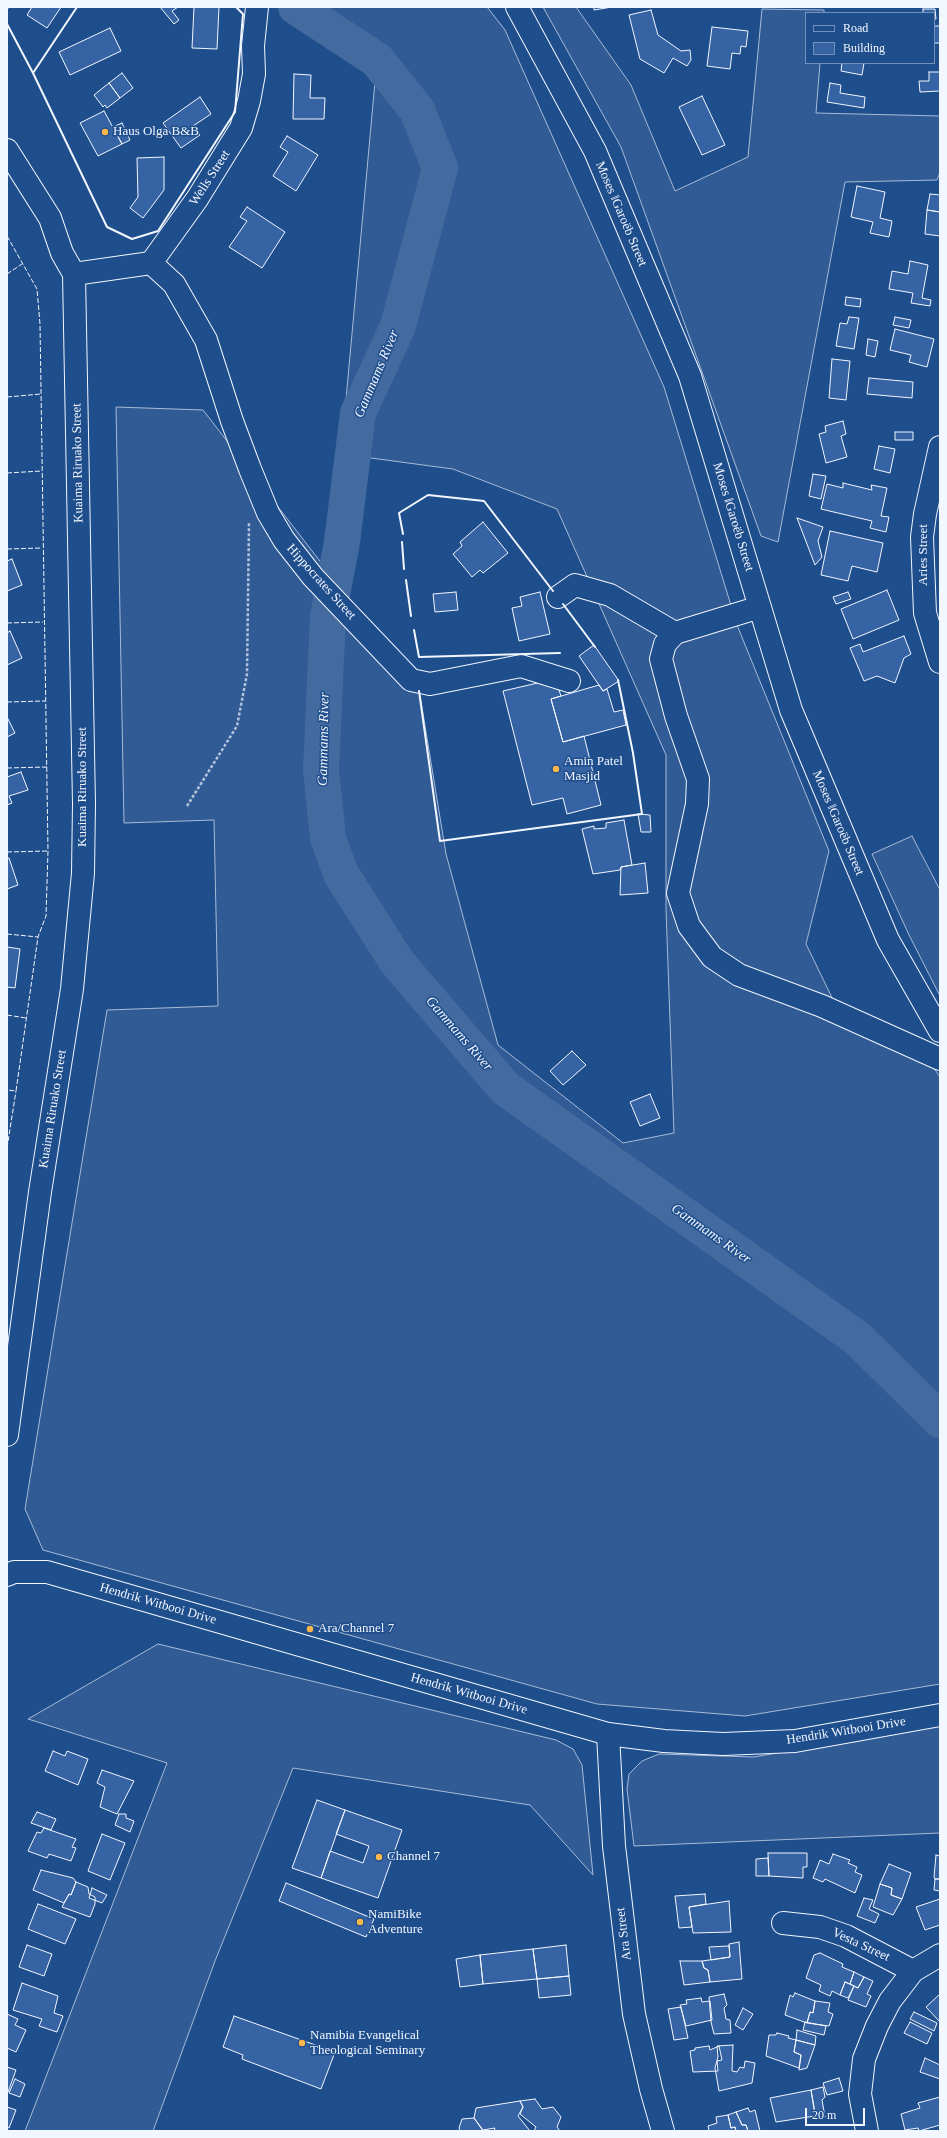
<!DOCTYPE html>
<meta charset="utf-8">
<style>
body{margin:0}
#map{position:relative;width:947px;height:2138px;overflow:hidden;background:#1f4e8c;font-family:Georgia,serif}
canvas{display:block}
.frame{position:absolute;inset:0;border:8px solid #f2f6ff;pointer-events:none}
.legend{position:absolute;left:805px;top:12px;width:130px;height:52px;box-sizing:border-box;background:#1f4e8c;border:1px solid #7391ba;margin:0;padding:5px 7px;list-style:none;font-size:12px;color:#f2f6ff}
.legend li{display:flex;align-items:center;gap:8px;height:20px}
.legend b{width:20px;border:1px solid #7391ba}
.scale{position:absolute;left:805px;top:2108px;width:60px;height:18px;box-sizing:border-box;border:2px solid #f2f6ff;border-top:0;padding-left:5px;font-size:12px;line-height:14px;white-space:nowrap;color:#f2f6ff;-webkit-text-stroke:3px #1f4e8c;paint-order:stroke}
</style>
<div id="map">
<canvas width="947" height="2138"></canvas>
<div class="frame"></div>
<ul class="legend">
<li><b style="height:5px;background:#1f4e8c"></b>Road</li>
<li><b style="height:11px;background:#3563a3"></b>Building</li>
</ul>
<div class="scale">20 m</div>
</div>
<script>
const ctx = document.querySelector('canvas').getContext('2d');
ctx.lineJoin = 'round';
function fillPath(path, color) {
  ctx.fillStyle = color;
  ctx.fill(path, 'evenodd');
}
function toPath(rows) {
  const path = new Path2D();
  for (const r of rows) {
    path.moveTo(r[0], r[1]);
    for (let i = 2; i < r.length; i += 2) path.lineTo(r[i], r[i + 1]);
  }
  return path;
}
function stroke(path, color, width, dash) {
  ctx.strokeStyle = color;
  ctx.lineWidth = width;
  ctx.lineCap = dash ? 'butt' : 'round';
  ctx.setLineDash(dash || []);
  ctx.stroke(path);
}
function label(font, color, halo, rows, align = 'center') {
  ctx.font = font + ' Georgia,serif';
  ctx.lineWidth = 3;
  ctx.setLineDash([]);
  ctx.textBaseline = 'middle';
  ctx.strokeStyle = halo;
  ctx.fillStyle = color;
  for (const [text, x, y, turn = 0] of rows) {
    ctx.save();
    ctx.translate(x, y);
    ctx.rotate((+turn || 0) * Math.PI / 180);
    ctx.textAlign = isNaN(turn) ? turn : align;
    if (halo) ctx.strokeText(text, 0, 0);
    ctx.fillText(text, 0, 0);
    ctx.restore();
  }
}
const built = toPath([
 [296,7,487,7,505,30,664,387,737,625,829,851,806,944,838,1010,921,1049,940,1077,940,1684,745,1716,597,1704,43,1550,25,1509,107,1010,218,1006,214,820,124,823,116,407,203,410,419,689,446,854,498,1045,623,1143,674,1133,666,909,666,755,557,509,453,469,341,454,377,60,296,7],
 [543,7,576,7,631,85,675,191,748,157,762,9,824,10,824,13,806,13,806,63,820,63,816,113,940,116,940,172,937,180,845,182,778,542,761,536,621,147,543,7],
 [912,836,940,890,940,996,909,935,872,854,912,836],
 [158,1644,556,1740,573,1749,582,1765,593,1875,530,1805,293,1768,215,1961,153,2131,25,2131,167,1763,28,1719,158,1644],
 [940,1724,940,1833,634,1846,627,1789,629,1774,642,1761,659,1754,754,1757,940,1724]
]);
fillPath(built, '#305b95');
stroke(built, '#a8bbd7', 1);
stroke(toPath([
 [296,7,377,60,417,110,440,168,398,326,358,413,342,542,328,616,321,770,328,838,341,874,397,962,505,1088,857,1338,940,1420]
]), '#446ba0', 36);
const building = toPath([
 [32,7,61,7,47,28,27,15,32,7],
 [160,7,178,7,172,11,179,20,174,24,160,7],
 [194,7,219,7,217,49,192,48,194,7],
 [594,7,612,7,594,10,594,7],
 [923,9,935,9,936,19,934,19,934,13,923,13,923,9],
 [651,10,658,35,681,51,690,50,691,60,687,66,673,58,664,73,640,59,629,15,651,10],
 [934,26,940,26,940,43,934,43,934,26],
 [712,27,748,31,746,47,741,46,740,54,732,53,730,69,707,66,712,27],
 [110,28,121,51,70,75,59,52,110,28],
 [842,63,864,63,862,75,841,71,842,63],
 [929,72,940,72,940,91,920,92,919,81,929,81,929,72],
 [122,73,133,88,120,98,109,83,122,73],
 [294,74,311,75,310,98,325,98,324,119,293,119,294,74],
 [109,83,120,98,107,108,105,105,103,107,94,95,109,83],
 [830,83,841,85,840,93,865,97,864,108,827,102,830,83],
 [702,96,725,145,702,155,679,107,702,96],
 [200,97,211,114,193,126,200,135,181,148,163,123,200,97],
 [104,111,122,144,98,156,80,123,104,111],
 [122,123,130,140,122,144,113,127,122,123],
 [287,136,318,155,296,191,273,176,288,152,280,147,287,136],
 [164,157,164,190,143,218,130,208,138,197,137,158,164,157],
 [857,186,885,192,880,218,892,221,889,237,870,233,873,222,851,217,857,186],
 [930,194,940,195,940,212,927,210,930,194],
 [247,207,285,232,262,268,229,247,247,221,240,217,247,207],
 [927,210,940,212,940,236,925,234,927,210],
 [910,261,928,265,922,298,931,300,930,306,911,303,913,293,889,289,892,271,908,274,910,261],
 [846,297,861,299,860,307,845,305,846,297],
 [849,317,859,318,854,349,836,346,840,323,847,324,849,317],
 [895,317,911,320,909,328,893,325,895,317],
 [895,329,934,339,927,367,909,362,911,355,890,350,895,329],
 [868,339,878,341,875,357,866,355,868,339],
 [832,359,850,361,846,400,829,398,832,359],
 [869,378,913,382,912,398,867,394,869,378],
 [843,421,846,434,841,436,847,457,826,463,819,434,826,432,825,426,843,421],
 [895,432,913,432,913,440,895,440,895,432],
 [879,446,895,449,890,473,874,469,879,446],
 [813,474,826,476,821,499,809,496,813,474],
 [843,483,872,490,871,485,887,488,881,516,889,517,886,532,870,528,872,521,821,509,827,484,843,488,843,483],
 [797,518,823,527,818,541,822,557,815,565,797,518],
 [483,522,508,553,483,573,480,570,472,577,453,554,462,546,460,542,483,522],
 [830,531,883,543,877,572,852,566,848,581,821,575,830,531],
 [12,559,22,585,7,591,7,561,12,559],
 [887,590,899,620,853,639,841,609,887,590],
 [456,592,458,610,435,612,433,594,456,592],
 [540,592,550,634,519,641,512,608,522,606,520,597,540,592],
 [848,592,851,599,836,604,833,597,848,592],
 [10,631,22,658,7,665,7,633,10,631],
 [904,636,911,654,904,658,895,683,877,676,864,681,850,648,860,644,863,652,904,636],
 [594,645,619,681,603,691,579,656,594,645],
 [542,682,559,690,561,696,551,699,563,742,584,736,601,805,567,814,563,798,532,805,503,691,542,682],
 [599,685,603,691,607,689,614,712,623,710,626,725,563,742,551,699,599,685],
 [7,717,15,733,7,737,7,717],
 [21,772,28,790,9,796,12,803,7,805,7,777,21,772],
 [638,814,650,815,651,832,641,832,638,814],
 [624,820,632,865,621,867,620,870,593,874,582,829,594,826,594,829,606,828,606,823,624,820],
 [7,858,9,858,18,885,7,889,7,858],
 [645,863,648,893,620,895,621,867,645,863],
 [7,947,20,949,15,988,7,987,7,947],
 [572,1051,586,1065,563,1085,550,1071,572,1051],
 [650,1094,660,1118,640,1126,630,1102,650,1094],
 [53,1751,65,1756,67,1751,88,1759,78,1785,45,1771,53,1751],
 [102,1770,134,1781,117,1814,100,1807,105,1787,97,1783,102,1770],
 [317,1800,345,1810,321,1878,292,1868,317,1800],
 [345,1810,402,1830,378,1898,321,1878,330,1851,363,1863,369,1846,336,1834,345,1810],
 [37,1812,56,1819,51,1830,31,1823,37,1812],
 [119,1814,126,1814,126,1818,134,1821,130,1832,115,1825,119,1814],
 [44,1828,76,1839,72,1847,76,1848,71,1861,49,1854,47,1858,28,1851,37,1832,41,1833,44,1828],
 [102,1834,125,1843,110,1880,88,1871,102,1834],
 [768,1853,807,1853,807,1867,803,1867,803,1878,769,1876,768,1853],
 [833,1854,850,1860,848,1863,857,1867,855,1872,862,1875,855,1893,825,1879,823,1882,813,1878,820,1860,829,1864,833,1854],
 [936,1855,940,1856,940,1879,935,1879,934,1877,936,1855],
 [768,1858,769,1876,756,1876,756,1859,768,1858],
 [889,1864,911,1873,902,1899,891,1895,892,1888,880,1884,889,1864],
 [41,1870,73,1878,76,1882,71,1895,69,1894,64,1903,33,1890,41,1870],
 [935,1879,940,1879,940,1891,934,1890,935,1879],
 [76,1882,88,1887,89,1894,95,1897,95,1904,90,1917,62,1907,69,1894,71,1895,76,1882],
 [286,1883,374,1919,366,1937,279,1901,286,1883],
 [880,1884,892,1888,891,1895,902,1899,893,1915,873,1907,880,1884],
 [92,1888,107,1895,102,1903,89,1898,92,1888],
 [705,1894,706,1904,689,1907,692,1927,679,1928,675,1896,705,1894],
 [864,1898,873,1900,869,1909,879,1914,875,1923,857,1916,864,1898],
 [940,1899,940,1925,925,1930,916,1907,940,1899],
 [729,1901,731,1932,693,1933,689,1907,729,1901],
 [38,1904,76,1919,65,1944,28,1929,38,1904],
 [739,1942,742,1979,710,1982,708,1970,704,1968,702,1961,730,1957,729,1944,739,1942],
 [27,1945,52,1954,44,1976,19,1967,27,1945],
 [566,1945,569,1976,537,1979,533,1949,566,1945],
 [729,1946,730,1957,711,1960,709,1947,729,1946],
 [533,1949,537,1979,483,1984,480,1955,533,1949],
 [820,1953,843,1964,842,1967,854,1972,850,1984,845,1982,840,1995,832,1991,830,1996,819,1991,821,1985,806,1978,814,1955,820,1953],
 [480,1955,483,1984,460,1987,456,1959,480,1955],
 [680,1961,702,1961,704,1968,708,1970,710,1982,684,1985,680,1961],
 [854,1972,864,1977,858,1988,850,1984,854,1972],
 [569,1976,571,1995,539,1998,537,1979,569,1976],
 [864,1977,873,1981,867,1994,871,1996,866,2007,848,2000,854,1986,858,1988,864,1977],
 [845,1982,854,1986,848,1998,840,1995,845,1982],
 [22,1983,58,1996,54,2013,63,2016,57,2032,39,2026,42,2019,13,2010,22,1983],
 [795,1993,815,2001,813,2013,810,2012,807,2023,785,2015,790,1995,793,1997,795,1993],
 [724,1994,727,2005,724,2008,726,2019,730,2020,731,2033,714,2034,711,2022,709,1997,724,1994],
 [940,1994,940,2022,926,2007,940,1994],
 [701,1998,702,2002,710,2001,712,2020,686,2026,680,2005,687,2004,686,2000,701,1998],
 [815,2001,830,2003,828,2012,833,2014,829,2026,807,2023,810,2012,813,2013,815,2001],
 [681,2007,688,2038,674,2040,668,2009,681,2007],
 [743,2008,753,2014,743,2030,735,2025,743,2008],
 [914,2012,937,2023,934,2031,910,2019,914,2012],
 [7,2014,18,2019,15,2025,26,2030,16,2052,7,2048,7,2014],
 [234,2016,335,2052,321,2089,242,2059,243,2055,223,2047,234,2016],
 [805,2022,826,2026,824,2035,803,2030,805,2022],
 [910,2022,932,2033,927,2044,904,2033,910,2022],
 [797,2030,816,2036,815,2045,796,2040,797,2030],
 [777,2033,789,2036,788,2038,796,2040,794,2052,801,2055,799,2068,766,2056,769,2035,776,2035,777,2033],
 [796,2040,815,2045,807,2068,799,2070,801,2055,794,2052,796,2040],
 [733,2045,732,2071,737,2072,740,2067,744,2068,745,2061,755,2063,752,2083,719,2091,715,2068,718,2057,717,2046,733,2045],
 [709,2046,710,2050,719,2046,722,2060,717,2061,718,2071,693,2072,690,2051,695,2050,695,2048,709,2046],
 [925,2058,940,2065,940,2079,920,2072,925,2058],
 [7,2067,16,2070,8,2092,7,2091,7,2067],
 [839,2078,843,2091,827,2095,823,2083,839,2078],
 [15,2079,25,2084,20,2097,9,2093,15,2079],
 [823,2087,825,2097,822,2100,825,2117,816,2118,811,2090,823,2087],
 [811,2090,815,2116,776,2122,770,2098,811,2090],
 [940,2097,940,2125,919,2131,918,2128,905,2130,901,2114,920,2108,918,2103,940,2097],
 [535,2099,542,2109,553,2107,561,2117,557,2127,560,2131,534,2131,536,2127,520,2114,523,2107,520,2101,535,2099],
 [520,2101,523,2107,518,2116,530,2131,494,2131,495,2128,483,2130,474,2118,476,2108,520,2101],
 [7,2107,16,2110,9,2128,7,2127,7,2107],
 [748,2108,750,2112,755,2110,760,2131,748,2131,746,2125,742,2125,736,2112,748,2108],
 [736,2112,742,2125,746,2125,748,2131,736,2131,735,2127,731,2128,728,2115,736,2112],
 [728,2115,731,2128,735,2127,736,2131,709,2131,708,2126,717,2123,716,2117,728,2115],
 [474,2118,483,2131,460,2131,459,2128,462,2119,474,2118]
]);
fillPath(building, '#3563a3');
stroke(building, '#f2f6ff', 1);
const minor = toPath([
 [517,7,595,151,690,376,791,710,888,940,940,1031],
 [7,150,50,218,62,253,74,274,84,804,83,873,72,989,40,1192,7,1435],
 [151,263,174,284,206,340,232,421,250,469,268,513,284,540,313,577,411,680,430,684,521,666,569,681],
 [74,274,151,263,197,199,241,128,249,101,254,74,253,46,257,7],
 [940,447,925,514,922,537,925,613,940,662],
 [558,597,575,585,610,595,675,633],
 [760,607,675,633,665,644,661,659,676,716,698,779,697,804,678,893,689,926,712,957,739,975,822,1006,940,1059],
 [608,1734,614,1846,634,2014,651,2089,663,2131],
 [783,1923,820,1927,846,1936,913,1971],
 [867,2131,860,2094,864,2059,877,2026,890,2001,913,1971,940,1955]
]);
const major = toPath([
 [7,1575,14,1572,47,1572,608,1734,664,1741,723,1744,795,1741,940,1715]
]);
stroke(minor, '#f2f6ff', 24);
stroke(major, '#f2f6ff', 24);
stroke(toPath([
 [187,806,237,726,247,674,249,523]
]), '#b3c4dc', 2.5, [3, 2]);
stroke(minor, '#1f4e8c', 22);
stroke(major, '#1f4e8c', 22);
stroke(toPath([
 [7,236,37,289,40,324,48,851,46,916,38,937,16,1091,7,1090],
 [7,274,22,264],
 [7,397,41,394],
 [7,473,42,471],
 [7,549,42,548],
 [7,623,43,622],
 [7,702,45,701],
 [7,768,47,767],
 [7,852,48,851],
 [7,934,38,937],
 [7,1015,26,1018],
 [7,1148,16,1091]
]), '#f2f6ff', 1, [5, 2]);
stroke(toPath([
 [7,9,8,7],
 [7,24,33,73,107,227,132,239,158,231,235,112,243,14,236,7],
 [33,73,77,7],
 [403,534,399,513,428,495,484,501,553,591],
 [402,542,404,569],
 [406,580,411,616],
 [563,604,595,647],
 [414,630,419,657,560,653],
 [419,691,440,841,642,814,633,753,618,680]
]), '#f2f6ff', 2);
for (const [x, y, r, color] of [
 [105,132,4,"#ffb74d"],
 [556,769,4,"#ffb74d"],
 [310,1629,4,"#ffb74d"],
 [379,1857,4,"#ffb74d"],
 [360,1922,4,"#ffb74d"],
 [302,2043,4,"#ffb74d"]
]) {
  const dot = new Path2D();
  dot.arc(x, y, r, 0, 2 * Math.PI);
  ctx.fillStyle = color;
  ctx.fill(dot);
  stroke(dot, '#1f4e8c', 1.5);
}
label('13px', '#f2f6ff', '#1f4e8c', [
 ["Haus Olga B&B",113,132],
 ["Amin Patel",564,762],
 ["Masjid",564,777],
 ["Ara/Channel 7",318,1629],
 ["Channel 7",387,1857],
 ["NamiBike",368,1915],
 ["Adventure",368,1930],
 ["Namibia Evangelical",310,2036],
 ["Theological Seminary",310,2051]
], 'left');
label('13px', '#f2f6ff', '#1f4e8c', [
 ["Wells Street",210,178,-57],
 ["Moses ǁGaroëb Street",621,214,67],
 ["Kuaima Riruako Street",78,463,-91],
 ["Moses ǁGaroëb Street",733,517,73],
 ["Aries Street",924,555,-90],
 ["Hippocrates Street",321,582,48],
 ["Kuaima Riruako Street",83,787,-90],
 ["Moses ǁGaroëb Street",838,823,67],
 ["Kuaima Riruako Street",53,1109,-81],
 ["Hendrik Witbooi Drive",158,1604,16],
 ["Hendrik Witbooi Drive",469,1694,16],
 ["Hendrik Witbooi Drive",846,1731,-9],
 ["Ara Street",624,1934,-97],
 ["Vesta Street",861,1945,25]
]);
label('italic 14px', '#f2f6ff', '#1f4e8c', [
 ["Gammams River",377,374,-67],
 ["Gammams River",324,739,-89],
 ["Gammams River",459,1034,49],
 ["Gammams River",711,1234,35]
]);
</script>
